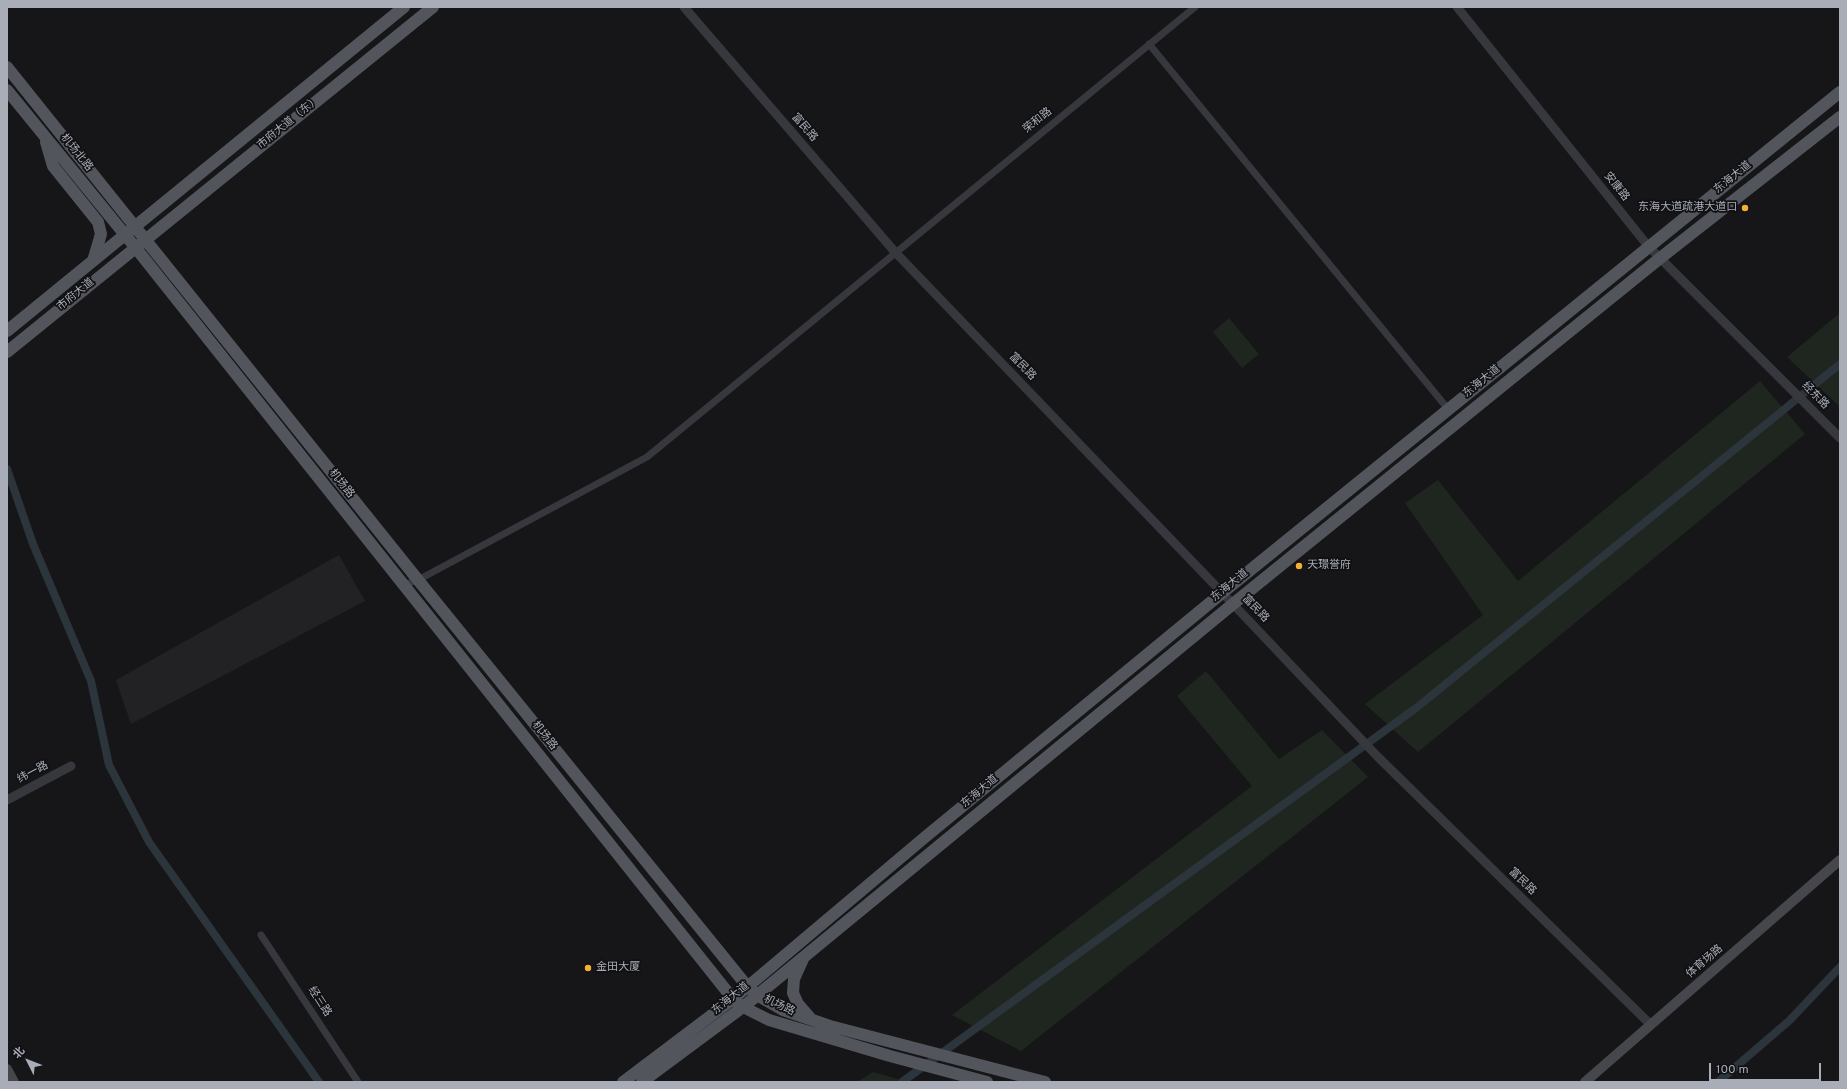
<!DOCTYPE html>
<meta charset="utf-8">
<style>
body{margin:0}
#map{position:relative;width:1847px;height:1089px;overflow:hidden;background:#161618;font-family:Overpass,"Noto Sans SC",sans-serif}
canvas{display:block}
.frame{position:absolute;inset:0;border:8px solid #a8adb8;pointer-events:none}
.north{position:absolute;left:8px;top:1041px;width:40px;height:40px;-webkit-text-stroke:3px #111113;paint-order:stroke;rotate:312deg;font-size:11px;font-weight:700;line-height:16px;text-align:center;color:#a8adb8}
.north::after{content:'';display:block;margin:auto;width:14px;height:18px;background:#a8adb8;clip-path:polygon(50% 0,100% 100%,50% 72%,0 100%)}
.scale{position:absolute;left:1709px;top:1063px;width:112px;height:18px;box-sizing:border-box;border:2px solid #a8adb8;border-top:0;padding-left:5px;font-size:12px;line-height:14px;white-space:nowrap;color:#a8adb8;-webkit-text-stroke:3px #111113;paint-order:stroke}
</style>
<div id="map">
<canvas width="1847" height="1089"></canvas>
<div class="frame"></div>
<div class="north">北</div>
<div class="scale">100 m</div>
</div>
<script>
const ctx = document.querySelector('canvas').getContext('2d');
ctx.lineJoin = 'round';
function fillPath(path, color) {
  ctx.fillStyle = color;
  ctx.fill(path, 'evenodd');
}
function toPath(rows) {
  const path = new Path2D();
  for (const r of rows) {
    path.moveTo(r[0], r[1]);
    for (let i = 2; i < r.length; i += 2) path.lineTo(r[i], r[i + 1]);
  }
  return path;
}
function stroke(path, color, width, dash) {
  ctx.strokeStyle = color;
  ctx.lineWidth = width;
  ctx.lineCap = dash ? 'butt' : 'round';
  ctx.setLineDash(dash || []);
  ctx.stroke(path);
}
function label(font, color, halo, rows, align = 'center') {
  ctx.font = font + ' Overpass,"Noto Sans SC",sans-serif';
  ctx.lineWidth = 3.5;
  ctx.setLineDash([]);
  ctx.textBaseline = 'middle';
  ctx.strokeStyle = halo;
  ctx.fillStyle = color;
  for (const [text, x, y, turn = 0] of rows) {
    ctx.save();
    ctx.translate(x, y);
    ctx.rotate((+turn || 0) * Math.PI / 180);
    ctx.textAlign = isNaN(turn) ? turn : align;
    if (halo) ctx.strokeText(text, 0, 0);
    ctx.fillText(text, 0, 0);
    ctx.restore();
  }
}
fillPath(toPath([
 [339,555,365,601,131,724,116,680]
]), '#222225');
fillPath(toPath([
 [1840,313,1840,407,1787,357],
 [1229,318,1259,354,1242,368,1213,332],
 [1760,381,1805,434,1418,752,1365,704,1483,615,1405,503,1438,480,1518,581],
 [1206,671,1279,759,1322,730,1368,777,1021,1051,952,1015,1252,786,1177,696],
 [873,1072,908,1082,857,1082]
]), '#1e261f');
stroke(toPath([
 [7,469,33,544,91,681,109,765,149,842,319,1082],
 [902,1082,1416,708,1840,364],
 [1718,1082,1790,1020,1840,967]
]), '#2c353c', 8);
stroke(toPath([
 [1149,44,1448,409],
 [403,585,418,580,647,457,1195,7],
 [261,935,358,1082]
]), '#37383d', 7);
stroke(toPath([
 [684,7,895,252,1233,604,1377,756,1651,1025],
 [1457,7,1648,246,1840,438],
 [7,800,71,766]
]), '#37383d', 9);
stroke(toPath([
 [7,1069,14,1082],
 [1585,1082,1840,860]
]), '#45474d', 10);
stroke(toPath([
 [7,67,418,580,747,986,757,995,783,1010,830,1026,1045,1082],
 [7,90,135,247,733,999,743,1007,769,1020,890,1056,987,1082],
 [46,142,53,166,98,222,101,234,93,261],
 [7,331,404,7],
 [7,352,433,7],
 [803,959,794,979,793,993,798,1004,811,1019],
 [623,1082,733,999,924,838,1222,593,1840,92],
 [642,1082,743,1007,1233,604,1659,259,1840,117]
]), '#53555c', 12);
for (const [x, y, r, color] of [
 [1745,208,4,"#f2b134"],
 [1299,566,4,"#f2b134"],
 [588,968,4,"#f2b134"]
]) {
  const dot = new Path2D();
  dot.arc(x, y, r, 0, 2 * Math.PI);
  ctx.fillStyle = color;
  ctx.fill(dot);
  stroke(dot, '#111113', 1.5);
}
label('11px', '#a8adb8', '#111113', [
 ["荣和路",1038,121,-39],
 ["市府大道（东）",289,123,-39],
 ["富民路",804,128,49],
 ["机场北路",76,153,51],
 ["东海大道",1733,178,-39],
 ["安康路",1616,187,51],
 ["市府大道",76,295,-39],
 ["富民路",1022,367,46],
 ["东海大道",1482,382,-39],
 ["经东路",1815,396,45],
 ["机场路",341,484,51],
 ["东海大道",1230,586,-39],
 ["富民路",1255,609,46],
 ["机场路",544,736,51],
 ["纬一路",33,773,-28],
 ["东海大道",980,792,-40],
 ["富民路",1522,882,44],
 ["体育场路",1705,962,-41],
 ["东海大道",731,999,-39],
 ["经三路",319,1002,57],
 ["机场路",779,1006,26]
]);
label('11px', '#a8adb8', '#111113', [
 ["东海大道疏港大道口",1737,208,"right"],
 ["天璟誉府",1307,566],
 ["金田大厦",596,968]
], 'left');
</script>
